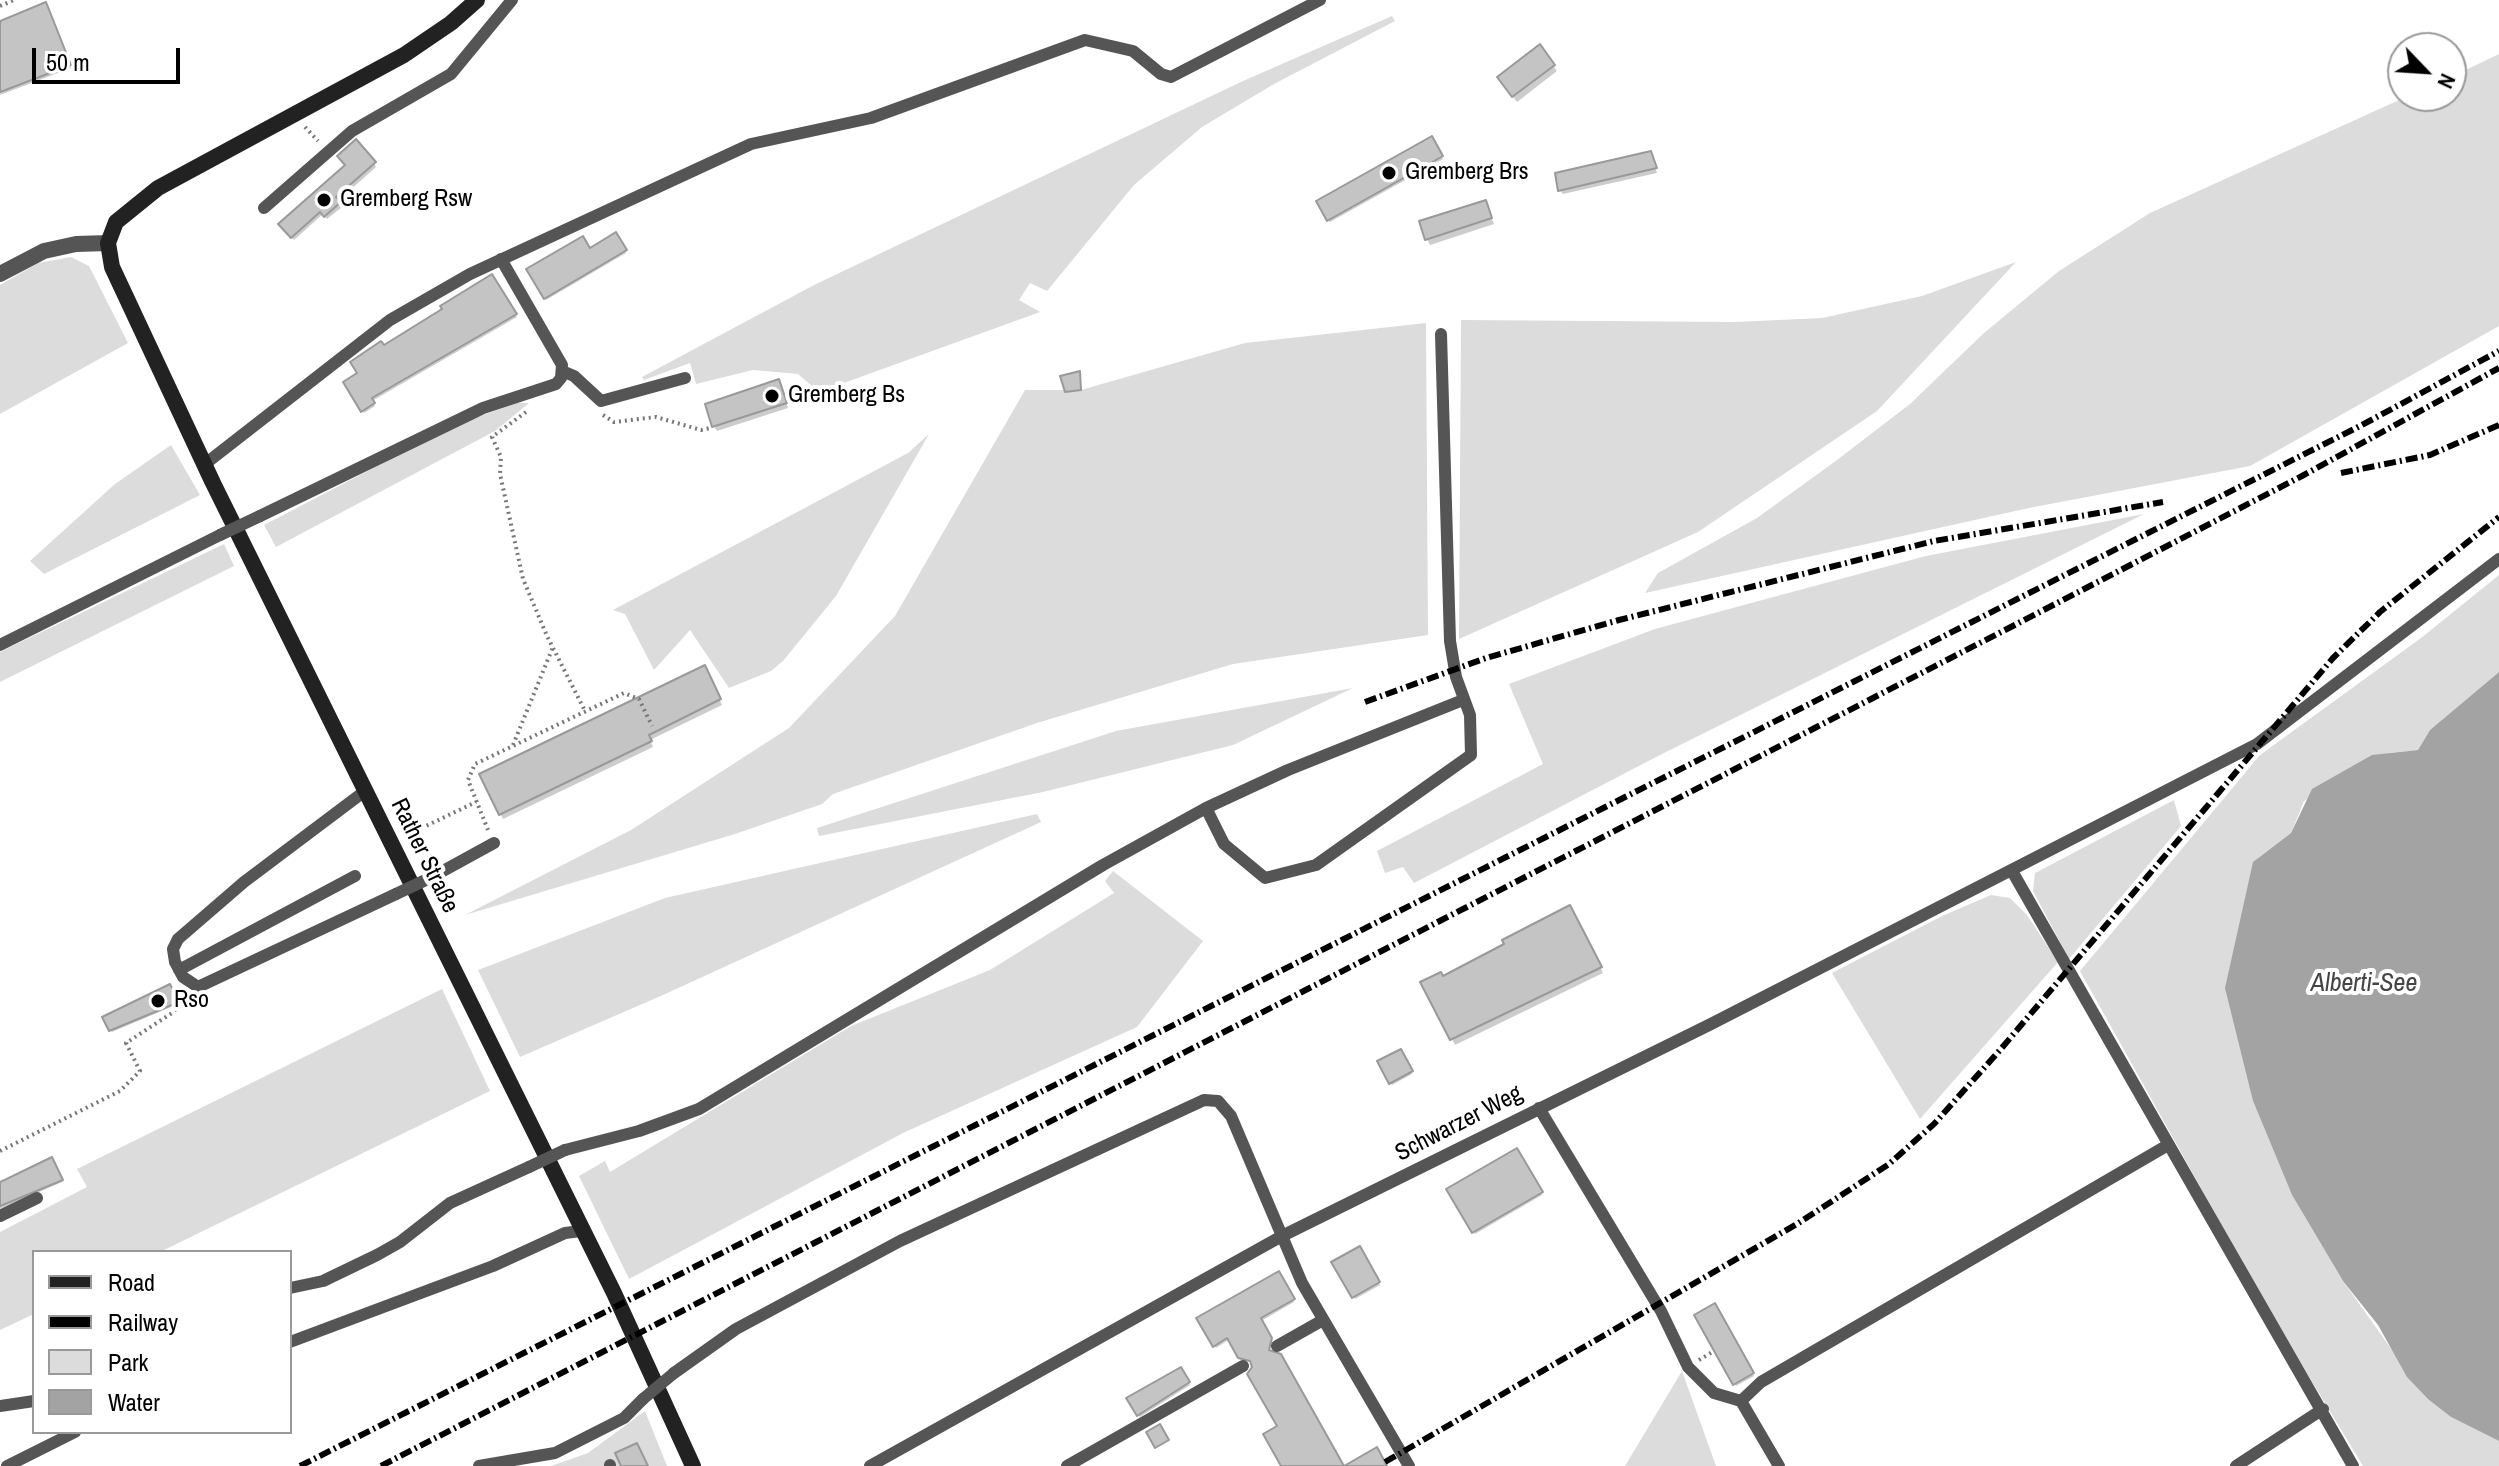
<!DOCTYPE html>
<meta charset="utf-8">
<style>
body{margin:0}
#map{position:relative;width:2499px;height:1466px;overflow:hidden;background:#fff;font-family:"Archivo Narrow",sans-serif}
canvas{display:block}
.legend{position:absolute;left:32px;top:1250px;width:260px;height:184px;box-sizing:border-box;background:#fff;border:2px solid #999;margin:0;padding:10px 14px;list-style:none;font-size:24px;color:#000}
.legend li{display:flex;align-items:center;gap:16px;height:40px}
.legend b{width:40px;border:2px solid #999}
.north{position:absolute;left:2387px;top:32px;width:80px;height:80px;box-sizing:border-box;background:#fff;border:2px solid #999;border-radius:50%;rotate:115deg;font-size:22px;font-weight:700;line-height:32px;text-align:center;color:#000}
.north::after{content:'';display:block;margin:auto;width:28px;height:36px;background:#000;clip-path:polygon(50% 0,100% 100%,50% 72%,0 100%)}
.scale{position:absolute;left:32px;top:48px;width:148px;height:36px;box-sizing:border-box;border:4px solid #000;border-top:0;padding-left:10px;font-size:24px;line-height:28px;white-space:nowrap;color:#000;-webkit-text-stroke:6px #fff;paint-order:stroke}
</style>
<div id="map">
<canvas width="2499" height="1466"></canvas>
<ul class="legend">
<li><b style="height:10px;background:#222"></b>Road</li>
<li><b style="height:10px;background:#000"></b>Railway</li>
<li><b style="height:22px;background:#dcdcdc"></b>Park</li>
<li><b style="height:22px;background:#a3a3a3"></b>Water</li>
</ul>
<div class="north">N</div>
<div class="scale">50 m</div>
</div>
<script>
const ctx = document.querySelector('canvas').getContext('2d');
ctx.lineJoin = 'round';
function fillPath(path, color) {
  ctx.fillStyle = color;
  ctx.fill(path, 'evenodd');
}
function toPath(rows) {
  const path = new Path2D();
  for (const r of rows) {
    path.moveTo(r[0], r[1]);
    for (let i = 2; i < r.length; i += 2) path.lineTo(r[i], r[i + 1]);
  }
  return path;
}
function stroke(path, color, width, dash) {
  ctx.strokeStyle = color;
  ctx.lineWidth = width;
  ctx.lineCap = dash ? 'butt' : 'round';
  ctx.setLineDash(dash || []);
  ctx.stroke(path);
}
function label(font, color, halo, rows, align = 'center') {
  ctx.font = font + ' "Archivo Narrow",sans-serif';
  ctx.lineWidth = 8;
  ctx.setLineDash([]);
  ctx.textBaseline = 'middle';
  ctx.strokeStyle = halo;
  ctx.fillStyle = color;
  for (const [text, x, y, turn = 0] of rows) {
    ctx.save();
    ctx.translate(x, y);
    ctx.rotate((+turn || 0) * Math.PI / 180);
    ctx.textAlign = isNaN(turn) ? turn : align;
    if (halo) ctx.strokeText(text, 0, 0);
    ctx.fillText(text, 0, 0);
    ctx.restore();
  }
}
fillPath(toPath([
 [1392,16,1395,21,1274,84,1202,127,1134,185,1047,291,1030,283,1019,300,1040,312,819,392,798,374,753,370,696,384,690,363,644,380,642,377,816,284,1243,81],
 [2499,54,2499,326,2250,466,2029,508,1645,593,1658,573,1757,518,1837,460,1910,404,1984,333,2059,271,2150,213,2408,96,2451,96,2451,77],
 [71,257,89,266,128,343,0,414,0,285,38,263],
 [2016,262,1877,411,1698,532,1459,639,1461,320,1735,322,1822,318,1922,296],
 [1426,323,1428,635,1233,664,1037,723,833,794,822,804,735,834,465,915,631,830,789,728,895,616,1025,390,1081,390,1245,343],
 [517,403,529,403,495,431,276,547,264,525,458,424],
 [929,434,836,596,783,661,771,671,729,688,690,630,654,670,625,614,613,610,908,453],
 [171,445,200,495,44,574,30,561,115,484],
 [2144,514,1658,756,1414,883,1403,867,1385,873,1377,851,1543,764,1509,684,1655,629,1766,599,1926,556],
 [224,544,234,566,0,682,0,652],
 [2499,575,2499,672,2430,730,2418,750,2389,753,2304,801,2291,833,2258,858,2245,1059,2253,1101,2292,1195,2343,1281,2392,1350,2451,1417,2499,1441,2499,1466,2363,1466,2270,1312,2080,971,2260,755,2421,638],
 [1353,688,1233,745,1043,792,819,836,817,828,1116,731],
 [2174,800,2181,826,2069,959,2033,891,2035,873],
 [1037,814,1041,822,663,995,520,1057,478,970,665,898],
 [1113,871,1203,941,1137,1027,903,1133,629,1279,579,1176,605,1161,610,1172,851,1026,990,970,1114,893,1105,881],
 [1991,895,2010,898,2027,915,2058,962,1920,1119,1832,973,1942,916],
 [442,989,490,1091,160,1252,34,1252,34,1314,0,1330,0,1232,87,1187,77,1169],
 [1682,1371,1716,1466,1625,1466],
 [645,1411,667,1466,551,1466,588,1453]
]), '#dcdcdc');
fillPath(toPath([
 [2499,672,2499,1441,2451,1417,2428,1399,2407,1377,2378,1325,2343,1281,2292,1195,2253,1101,2225,988,2253,862,2291,833,2312,789,2372,755,2418,750,2430,730]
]), '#a3a3a3');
fillPath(toPath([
 [46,5,71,68,0,95,0,24],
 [1553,66,1557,71,1517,102,1502,83],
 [1431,139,1443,159,1330,222,1318,201],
 [1650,153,1657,173,1563,194,1560,190,1592,168,1592,164],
 [374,163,376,167,338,201,342,207,327,219,323,214,294,240,283,228],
 [1485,202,1494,224,1430,245,1427,239],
 [615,235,626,253,546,300,529,270,589,251],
 [492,276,517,317,372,401,375,406,364,413,345,383,360,374,383,348],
 [781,386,788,408,717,431,714,426],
 [704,668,722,705,650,740,653,747,503,819,482,775],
 [1569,908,1603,973,1455,1045,1423,983,1442,978,1506,945],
 [169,986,178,1004,112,1032,105,1018],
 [1401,1051,1412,1074,1392,1085,1380,1062],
 [1516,1151,1542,1195,1475,1234,1449,1189],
 [51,1159,62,1182,0,1209,0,1184],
 [1359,1248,1380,1285,1355,1299,1334,1263],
 [1278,1274,1294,1302,1261,1321,1272,1342,1269,1352,1342,1466,1283,1466,1279,1427,1253,1363,1242,1360,1230,1339,1216,1348,1199,1318],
 [1714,1306,1754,1376,1736,1386,1696,1316],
 [1180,1369,1190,1385,1140,1417,1129,1399]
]), '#0003');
const building = toPath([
 [46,2,71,65,0,92,0,21,46,2],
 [1540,44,1555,65,1512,97,1497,77,1540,44],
 [1432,136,1443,156,1327,221,1316,201,1432,136],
 [356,139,376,162,336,197,341,202,324,217,320,212,291,238,278,224,345,165,337,156,356,139],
 [1651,151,1657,168,1558,191,1555,173,1651,151],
 [1486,200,1492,218,1425,240,1419,221,1486,200],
 [616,232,627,250,544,299,526,269,583,236,590,248,616,232],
 [492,274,517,314,372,398,375,403,361,412,343,382,357,373,350,362,381,341,384,345,442,309,440,306,492,274],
 [1080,371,1081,390,1065,392,1060,376,1080,371],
 [779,379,787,403,712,427,705,404,779,379],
 [705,665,721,699,649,735,652,741,499,815,479,774,705,665],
 [1570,905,1602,967,1450,1040,1420,982,1441,972,1443,976,1504,944,1502,940,1570,905],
 [170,984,179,1002,109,1031,102,1017,170,984],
 [1401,1049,1413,1071,1389,1084,1377,1061,1401,1049],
 [1517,1148,1543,1192,1472,1233,1446,1189,1517,1148],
 [52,1157,63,1180,0,1206,0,1182,52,1157],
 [1360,1246,1380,1282,1352,1298,1331,1262,1360,1246],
 [1279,1271,1295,1299,1261,1318,1272,1338,1269,1350,1281,1354,1344,1466,1377,1447,1387,1466,1281,1466,1263,1434,1277,1426,1247,1374,1252,1367,1250,1361,1238,1358,1227,1338,1213,1347,1196,1318,1279,1271],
 [1715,1303,1754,1373,1733,1385,1694,1315,1715,1303],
 [1181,1367,1190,1382,1137,1416,1126,1398,1181,1367],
 [1160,1424,1169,1440,1155,1448,1146,1432,1160,1424],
 [637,1443,648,1466,621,1466,615,1453,637,1443]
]);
fillPath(building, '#c4c4c4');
stroke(building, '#999', 2);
stroke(toPath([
 [0,6,14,0],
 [305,127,318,141],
 [526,412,492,437,501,457,500,474,523,579,547,636,585,711],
 [603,415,614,422,656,417,701,430,710,428],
 [513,745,553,647],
 [488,830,468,780,475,764,624,693,639,699,652,726],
 [405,836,476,802],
 [0,1151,120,1091,140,1071,126,1043,172,1013,188,997],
 [1699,1360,1714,1351]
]), '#777', 4, [2, 4]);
stroke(toPath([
 [264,208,352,131,451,74,512,0],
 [562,371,574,376,601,401,685,378],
 [205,464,390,320,470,274,751,144,871,118,1085,40,1133,51,1161,74,1171,77,1320,0],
 [260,516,483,408,556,384,561,378,562,365,501,259],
 [0,645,220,535],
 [365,791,244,882,178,939,173,949,175,962,183,977,198,987,396,894],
 [1206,808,1224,844,1265,878,1316,865,1471,755,1470,715,1456,677,1450,641,1441,334],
 [2012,871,2353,1466],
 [432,877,494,843],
 [179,970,355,876],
 [1539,1108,1661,1311,1688,1367,1714,1393,1741,1401],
 [565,1150,639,1131,699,1109,1103,865,1206,808,1288,770,1463,700],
 [0,1216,37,1198],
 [290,1288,323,1281,377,1255,400,1242,450,1203,529,1167],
 [290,1342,493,1266,565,1233,581,1231],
 [1277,1346,1323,1320],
 [674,1373,736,1329,900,1241,1204,1100,1218,1101,1231,1116,1302,1283,1409,1466],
 [0,1406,34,1401],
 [610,1465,610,1466],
 [7,1466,75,1432],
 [479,1466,555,1453,624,1418,643,1399],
 [870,1466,1282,1236,1711,1024,2257,744,2499,559],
 [1067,1466,1243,1366],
 [1779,1466,1741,1401,1761,1382,2168,1145],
 [2236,1466,2323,1409]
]), '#555', 12);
stroke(toPath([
 [0,274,44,251,76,244,108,243]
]), '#555', 16);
stroke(toPath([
 [477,0,451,23,404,55,158,188,116,222,108,243,112,267,213,483,614,1293,693,1466]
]), '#222', 16);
stroke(toPath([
 [2341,473,2430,455,2499,425],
 [1365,702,1486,658,1619,620,1934,541,2163,502],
 [1385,1462,1797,1224,1889,1164,1934,1124,2000,1050,2333,658,2380,612,2499,517],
 [300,1466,2362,425,2499,351],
 [381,1466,2007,629,2302,476,2499,368]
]), '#000', 6, [12, 4, 2, 4]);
stroke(toPath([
 [220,535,260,516],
 [396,894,432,877],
 [529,1167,565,1150],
 [643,1399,674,1373]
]), '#555', 12);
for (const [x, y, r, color] of [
 [1389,173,8,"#000"],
 [324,200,8,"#000"],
 [772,396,8,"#000"],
 [158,1001,8,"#000"]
]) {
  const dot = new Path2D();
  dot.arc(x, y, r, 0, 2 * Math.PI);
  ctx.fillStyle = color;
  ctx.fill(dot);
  stroke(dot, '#fff', 3);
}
label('24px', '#000', '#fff', [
 ["Gremberg Brs",1405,173],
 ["Gremberg Rsw",340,200],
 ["Gremberg Bs",788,396],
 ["Rso",174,1001]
], 'left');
label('24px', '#000', '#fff', [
 ["Rather Straße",424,856,64],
 ["Schwarzer Weg",1459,1124,-27]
]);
label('italic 26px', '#444', '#fff', [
 ["Alberti-See",2364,984]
]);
</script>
